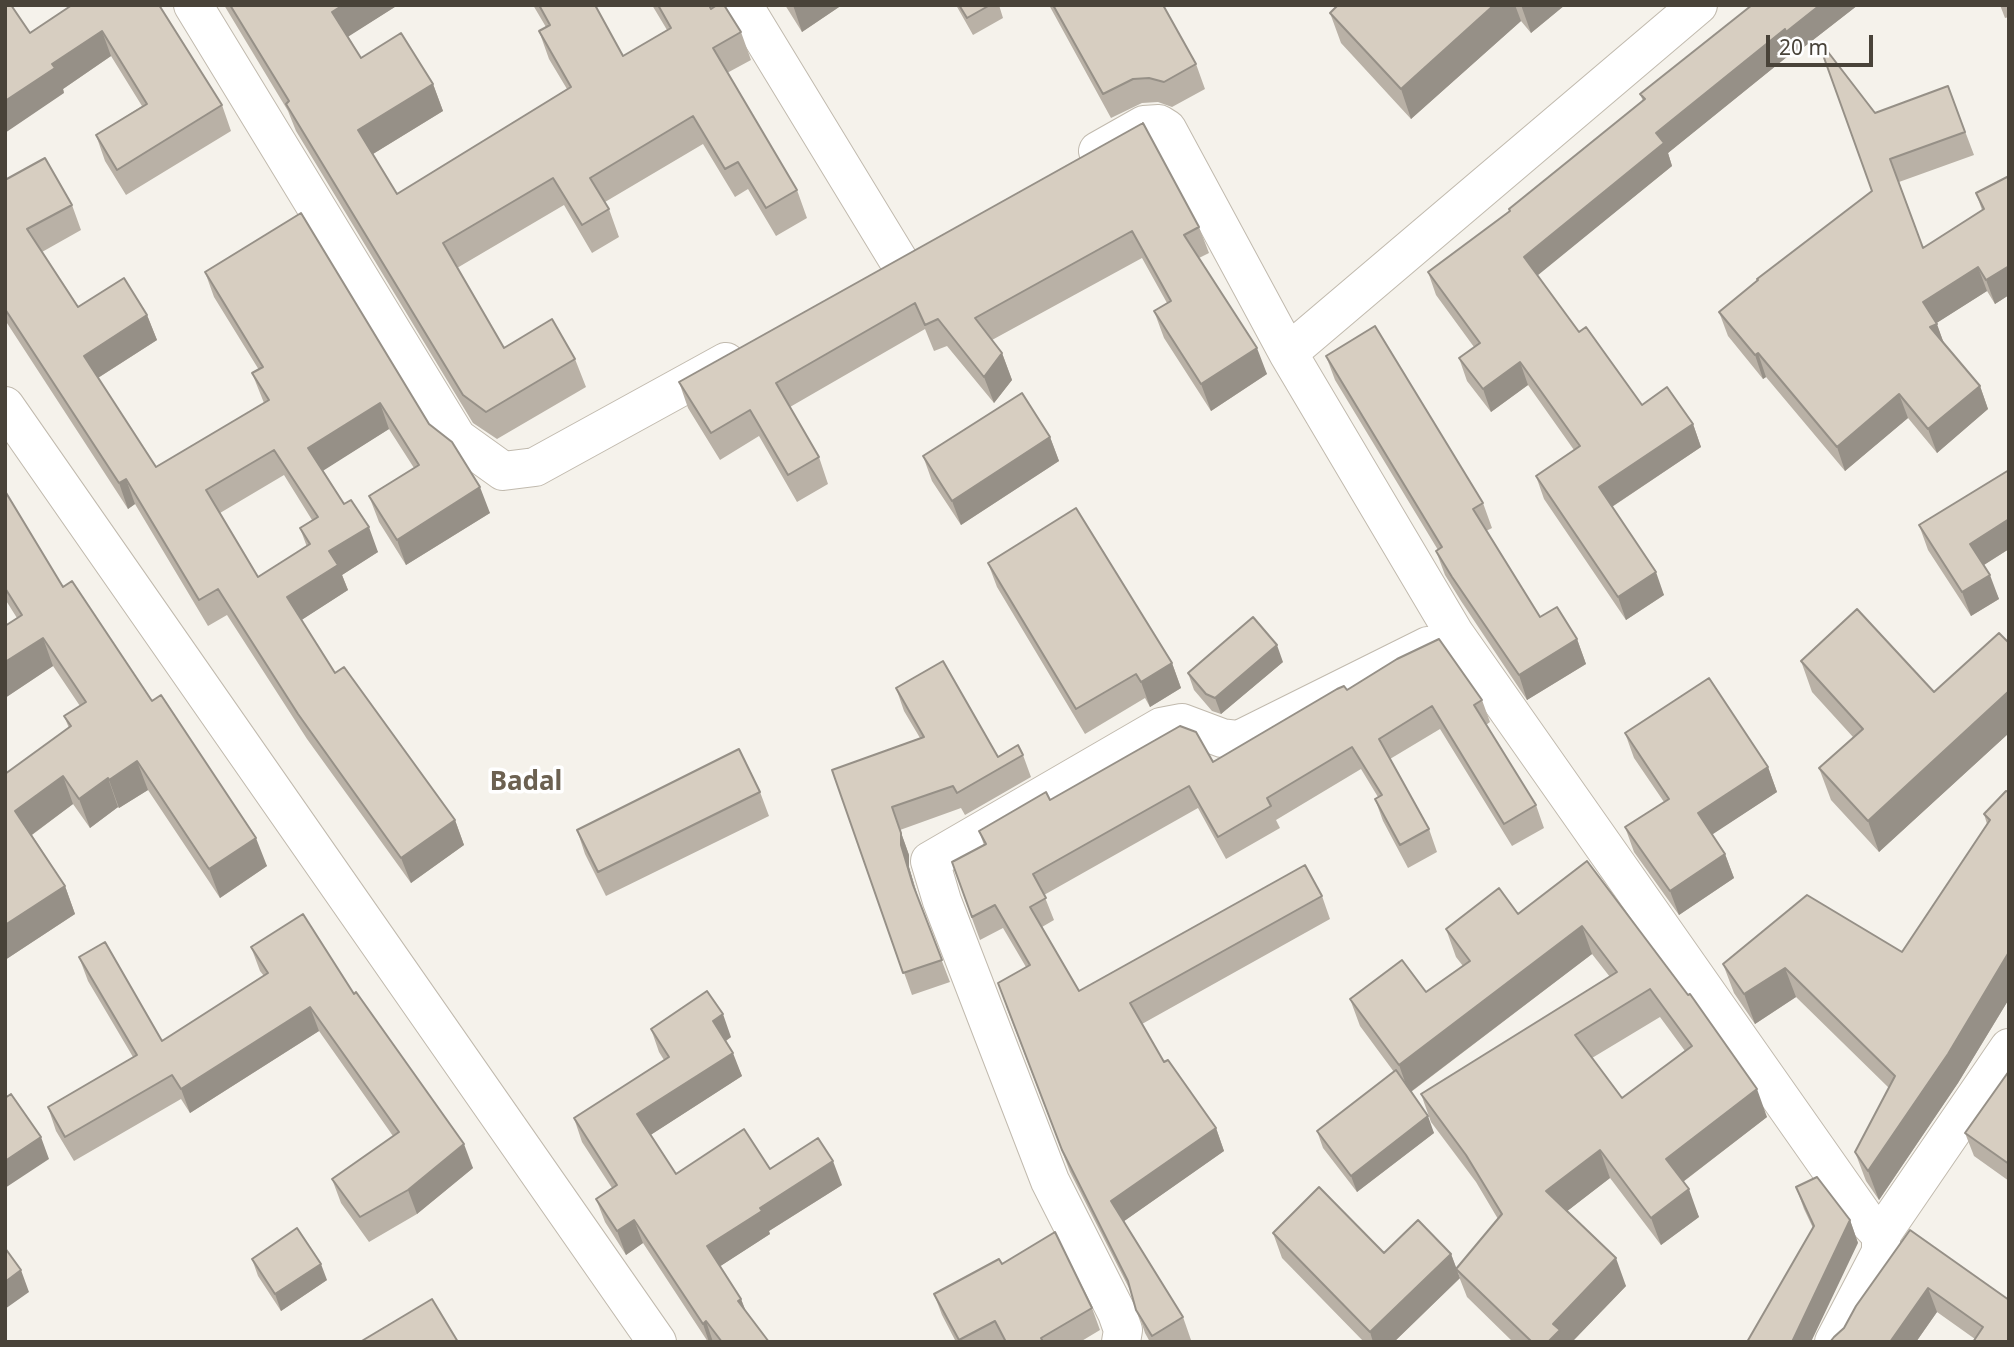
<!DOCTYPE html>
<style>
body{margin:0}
#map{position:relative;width:2014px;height:1347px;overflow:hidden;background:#f5f2eb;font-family:"Noto Sans",sans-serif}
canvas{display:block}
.frame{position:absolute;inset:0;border:7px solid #494339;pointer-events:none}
.scale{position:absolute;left:1766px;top:35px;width:107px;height:32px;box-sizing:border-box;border:4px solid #494339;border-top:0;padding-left:9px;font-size:21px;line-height:24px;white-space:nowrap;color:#494339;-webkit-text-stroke:5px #fff;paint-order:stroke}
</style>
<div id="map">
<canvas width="2014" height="1347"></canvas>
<div class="frame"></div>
<div class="scale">20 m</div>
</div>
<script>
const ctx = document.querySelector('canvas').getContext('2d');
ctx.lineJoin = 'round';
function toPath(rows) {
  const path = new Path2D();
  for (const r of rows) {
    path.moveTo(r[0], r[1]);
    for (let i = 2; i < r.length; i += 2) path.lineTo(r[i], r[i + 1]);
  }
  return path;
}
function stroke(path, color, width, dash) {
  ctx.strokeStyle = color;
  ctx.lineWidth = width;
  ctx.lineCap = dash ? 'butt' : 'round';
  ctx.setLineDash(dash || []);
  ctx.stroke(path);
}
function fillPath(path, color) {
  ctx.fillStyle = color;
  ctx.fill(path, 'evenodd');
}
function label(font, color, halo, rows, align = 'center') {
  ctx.font = font + ' "Noto Sans",sans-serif';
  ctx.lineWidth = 7;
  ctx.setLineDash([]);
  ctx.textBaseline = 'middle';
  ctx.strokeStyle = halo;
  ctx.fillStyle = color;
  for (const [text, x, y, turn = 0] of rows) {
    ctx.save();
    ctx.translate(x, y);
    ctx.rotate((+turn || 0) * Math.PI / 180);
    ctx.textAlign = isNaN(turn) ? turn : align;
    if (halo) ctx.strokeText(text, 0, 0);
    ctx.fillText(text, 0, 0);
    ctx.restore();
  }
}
const minor = toPath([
 [193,5,457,438,503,471,535,467,726,362],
 [743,5,900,263],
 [1098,151,1144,125,1159,124,1167,129,1288,353,1454,633,1864,1217,1881,1235],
 [1288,353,1698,5],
 [5,406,657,1342],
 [1121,1342,1123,1330,1117,1313,1050,1181,942,901,930,861,1161,727,1182,723,1222,738,1239,740,1428,646],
 [1834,1342,1881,1252,1881,1235,2009,1048]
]);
stroke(minor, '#c1baae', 40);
stroke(minor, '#fff', 38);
fillPath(toPath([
 [72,5,222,105,231,131,126,195,105,161,96,135,142,106,111,56,63,89,64,93,30,33],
 [224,5,398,5,348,36,361,58,433,84,443,111,373,154,397,194,567,89,549,59,539,31,546,27,533,5,595,5,623,56,667,30,652,5,709,5,711,9,741,32,751,60,727,73,797,190,807,218,776,236,748,189,735,197,703,144,605,202,609,209,619,237,592,253,564,205,457,268,504,348,575,359,586,387,497,439,473,423,296,131,288,111],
 [785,5,842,5,802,32],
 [956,5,999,5,1003,18,973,35],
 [1049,5,1163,5,1196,64,1205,89,1172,107,1158,102,1142,103,1111,118],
 [1338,5,1565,5,1531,33,1521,21,1411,119,1341,43,1330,13],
 [1752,5,1858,5,1795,54,1793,52,1668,153,1672,166,1537,275,1579,332,1642,405,1693,424,1701,447,1612,507,1664,595,1626,620,1544,499,1536,476,1574,450,1528,385,1491,412,1467,381,1459,358,1474,347,1436,295,1428,272,1510,212,1509,209,1643,101,1640,94],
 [2000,5,2009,5,2009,17,2005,18],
 [1948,86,1974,155,1899,182,1923,248,1982,210,1976,193,2009,176,2009,295,1995,304,1987,291,1936,323,1944,343,1980,386,1988,409,1937,453,1908,418,1845,471,1766,377,1763,379,1728,336,1719,312,1872,191,1875,113],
 [1143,123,1199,227,1209,253,1199,258,1267,374,1211,411,1164,338,1154,311,1167,303,1142,258,992,340,1002,353,1012,380,994,403,947,346,934,351,925,329,790,407,819,457,828,484,797,502,759,436,720,460,688,408,679,382],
 [5,180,72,205,81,230,42,252,78,307,147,315,157,340,98,378,156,467,264,403,252,373,259,370,214,297,205,272,429,424,490,513,406,565,379,522,369,496,414,468,389,429,323,470,344,504,378,552,342,575,348,590,301,620,335,673,455,820,464,845,411,883,307,739,227,615,208,626,135,504,128,509,5,320],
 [284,475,312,520,300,528,307,547,258,577,220,513],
 [1326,356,1483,503,1492,528,1486,531,1540,617,1577,639,1586,664,1527,700,1461,601,1445,575,1436,551,1438,550,1335,380],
 [1050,437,1059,461,961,525,932,481,923,456],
 [2009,470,2009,549,1984,565,1999,599,1971,616,1928,550,1919,525],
 [5,491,63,587,152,701,267,866,220,898,148,790,119,808,118,807,90,828,73,804,32,835,65,886,75,914,5,960,5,774,69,728,64,716,80,706,53,666,5,698,5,626,17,618,5,599],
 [988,563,1172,663,1181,688,1150,707,1145,698,1085,734,997,587],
 [2009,643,2009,733,1879,852,1831,800,1819,768,1853,737,1812,692,1801,661,1934,692],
 [1283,662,1221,714,1212,711,1194,690,1188,673],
 [896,688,998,757,1023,755,1031,777,965,815,961,808,900,830,909,855,909,867,919,902,950,982,912,995,832,770,920,738,904,711],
 [1347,690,1482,700,1490,722,1486,725,1536,805,1544,828,1512,846,1440,729,1390,759,1429,829,1437,852,1408,868,1383,821,1375,799,1378,797,1361,769,1276,820,1280,828,1226,859,1198,808,1044,895,1054,920,1042,927,1079,991,1322,896,1330,919,1142,1024,1164,1062,1216,1128,1224,1151,1124,1221,1183,1317,1191,1340,1187,1342,1150,1342,1145,1333,1132,1294,1070,1172,1006,1006,1026,967,1003,928,980,940,963,894,984,845,979,831,1050,800,1213,762],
 [1625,733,1768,767,1777,792,1712,834,1725,854,1734,878,1679,915,1634,852,1625,827,1664,802,1634,758],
 [760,792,769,816,606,896,585,854,577,830],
 [2009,792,2009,999,1958,1083,1879,1200,1866,1181,1855,1152,1889,1088,1796,997,1755,1024,1734,993,1723,964,1902,952,1987,824,1984,814],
 [1587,861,1767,1117,1683,1182,1699,1217,1661,1245,1610,1178,1567,1211,1626,1286,1572,1342,1513,1342,1467,1297,1456,1269,1498,1219,1476,1182,1431,1122,1421,1094,1610,977,1592,954,1411,1092,1434,1133,1357,1192,1323,1148,1317,1131,1394,1072,1360,1026,1350,999,1426,992,1463,966,1456,957,1446,929,1518,914],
 [1660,1017,1685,1051,1622,1098,1592,1058],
 [251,947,354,994,473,1168,417,1214,369,1242,341,1203,332,1179,393,1136,319,1031,190,1113,181,1099,74,1161,56,1131,48,1107,133,1057,88,981,79,957,162,1041,264,976,260,971],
 [651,1029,731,1037,726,1041,742,1076,650,1135,676,1174,770,1169,842,1185,769,1231,770,1234,720,1266,741,1299,746,1312,769,1342,708,1342,643,1243,626,1255,605,1222,596,1199,612,1188,582,1142,574,1118,664,1060,659,1052],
 [2009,1071,2009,1181,1974,1156,1965,1133],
 [1796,1187,1850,1220,1858,1243,1813,1228,1804,1209],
 [1910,1230,2009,1300,1975,1339,1937,1312,1916,1342,1830,1342,1844,1328],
 [1273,1233,1384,1253,1451,1254,1460,1278,1394,1342,1364,1342,1282,1258],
 [252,1259,327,1280,281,1311,258,1276],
 [1002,1264,1092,1308,1100,1330,1080,1342,956,1342,942,1315,934,1294]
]), '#b9b1a6');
fillPath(toPath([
 [343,5,398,5,343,40,332,12],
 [793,5,842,5,802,32],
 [1494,5,1515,5,1521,21,1411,119,1401,89],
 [1521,5,1565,5,1531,33],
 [1820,5,1858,5,1795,54,1786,32],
 [1785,29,1793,52,1668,153,1672,166,1532,280,1524,257,1656,133],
 [102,31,111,56,63,89,64,93,5,133,5,101,52,64],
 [433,84,443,111,368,157,358,130],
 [2009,266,2009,295,1995,304,1986,280],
 [1978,267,1987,291,1932,326,1923,302],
 [147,315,157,340,93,381,84,356],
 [1937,324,1945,347,1930,327],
 [1257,348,1267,374,1211,411,1201,384],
 [1002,353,1012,380,994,403,984,377],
 [1758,353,1766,377,1763,379,1755,355],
 [1520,362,1528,385,1491,412,1483,389],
 [1980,386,1988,409,1937,453,1928,429],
 [1899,394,1908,418,1845,471,1837,447],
 [380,403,389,429,318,474,308,448],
 [1693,424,1701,447,1607,510,1599,487],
 [1050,437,1059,461,961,525,952,501],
 [126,479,135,504,128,509,119,483],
 [480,487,490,513,406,565,397,540],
 [2009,519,2009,549,1979,568,1970,544],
 [369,527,378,552,342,575,348,590,297,623,287,597,329,551],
 [1656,572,1664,595,1626,620,1618,597],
 [1990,575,1999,599,1971,616,1962,592],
 [43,638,53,666,5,698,5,662],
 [1577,639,1586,664,1527,700,1519,675],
 [1277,645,1283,662,1221,714,1215,698],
 [1172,663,1181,688,1150,707,1141,682],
 [2009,691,2009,733,1879,852,1868,821],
 [137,761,148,790,119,808,109,780],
 [1768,767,1777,792,1707,838,1698,813],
 [63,776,73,804,26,839,15,811],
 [108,778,118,807,90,828,79,799],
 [892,807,909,855,909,867,921,907,901,845],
 [455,820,464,845,411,883,401,858],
 [256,838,267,866,220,898,209,869],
 [1725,854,1734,878,1679,915,1670,891],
 [65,886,75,914,5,960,5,925],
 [1582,926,1592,954,1409,1093,1399,1065],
 [2009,952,2009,999,1958,1083,1879,1200,1868,1171],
 [1785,968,1796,997,1755,1024,1744,994],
 [310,1007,319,1031,190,1113,181,1089],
 [723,1014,731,1037,721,1044,713,1021],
 [733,1053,742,1076,646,1138,637,1114],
 [1757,1089,1767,1117,1676,1187,1666,1159],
 [1428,1116,1434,1133,1357,1192,1351,1176],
 [1216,1128,1224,1151,1120,1224,1111,1201],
 [41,1137,49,1159,5,1188,5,1161],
 [464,1144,473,1168,417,1214,408,1190],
 [1600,1150,1610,1178,1557,1219,1546,1191],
 [833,1161,842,1185,769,1231,770,1234,716,1269,707,1246,760,1208],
 [1689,1189,1699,1217,1661,1245,1651,1218],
 [634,1220,643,1243,626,1255,617,1231],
 [1850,1220,1858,1243,1811,1342,1792,1342],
 [1451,1254,1460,1278,1394,1342,1373,1342,1370,1332],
 [1616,1258,1626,1286,1572,1342,1548,1342,1553,1324],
 [321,1264,327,1280,281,1311,275,1294],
 [21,1270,29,1292,5,1309,5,1282],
 [1928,1288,1937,1312,1916,1342,1890,1342],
 [741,1299,750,1322,738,1301],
 [706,1321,713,1342,709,1342,703,1324]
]), '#969087');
const building = toPath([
 [5,5,11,5,30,33,72,5,159,5,222,105,117,170,96,135,147,104,102,31,52,64,55,68,5,101,5,5],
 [230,5,343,5,332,12,361,58,401,33,433,84,358,130,397,194,571,87,539,31,550,25,539,5,595,5,623,56,671,28,658,5,709,5,711,9,717,5,724,5,741,32,713,48,797,190,766,208,738,162,725,169,693,116,590,178,609,209,582,225,553,178,443,243,504,348,552,319,575,359,486,412,463,395,286,104,289,101,230,5],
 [959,5,990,5,967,18,959,5],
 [1053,5,1163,5,1196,64,1164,82,1149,78,1133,79,1103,94,1053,5],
 [1338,5,1494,5,1401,89,1330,13,1338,5],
 [1752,5,1820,5,1786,32,1785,29,1656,133,1664,143,1524,257,1579,332,1586,327,1642,405,1667,387,1693,424,1599,487,1656,572,1618,597,1536,476,1580,446,1520,362,1483,389,1459,358,1480,343,1428,272,1510,211,1509,209,1645,99,1640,94,1752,5],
 [1828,52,1875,113,1948,86,1965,132,1890,159,1923,248,1984,209,1976,193,2009,176,2009,266,1986,280,1978,267,1923,302,1937,324,1930,327,1980,386,1928,429,1899,394,1837,447,1758,353,1755,355,1719,312,1758,280,1757,279,1872,191,1823,55,1828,52],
 [1143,123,1199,227,1184,235,1257,348,1201,384,1154,311,1171,301,1132,231,975,318,1002,353,984,377,938,319,925,325,915,303,776,383,819,457,788,475,750,410,711,433,679,382,1143,123],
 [45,158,72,205,27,229,78,307,124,278,147,315,84,356,156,467,269,400,252,373,263,367,205,272,301,213,429,424,452,442,480,487,397,540,369,496,419,465,380,403,308,448,344,504,351,500,369,527,329,551,338,565,287,597,335,673,344,667,455,820,401,858,298,714,218,589,199,600,126,479,119,483,5,309,5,180,45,158],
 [274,450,318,517,300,528,310,544,258,577,206,490,274,450],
 [1375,326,1483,503,1473,509,1540,617,1557,607,1577,639,1519,675,1452,577,1436,551,1442,547,1326,356,1375,326],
 [1022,393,1050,437,952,501,923,456,1022,393],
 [2009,470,2009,519,1970,544,1990,575,1962,592,1919,525,2009,470],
 [5,491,63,587,72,581,152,701,161,695,256,838,209,869,137,761,109,780,108,778,79,799,63,776,15,811,65,886,5,925,5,774,71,726,64,716,86,702,43,638,5,662,5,626,22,615,5,588,5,491],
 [1076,508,1172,663,1141,682,1136,674,1076,709,988,563,1076,508],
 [1857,609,1934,692,1999,633,2009,643,2009,691,1868,821,1819,768,1863,729,1801,661,1857,609],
 [1253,617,1277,645,1215,698,1206,694,1188,673,1253,617],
 [1439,639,1482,700,1474,705,1536,805,1504,824,1432,706,1379,739,1429,829,1400,845,1375,799,1382,795,1352,747,1267,798,1271,806,1218,837,1189,786,1033,874,1046,898,1030,907,1079,991,1305,865,1322,896,1130,1003,1164,1062,1168,1060,1216,1128,1111,1201,1183,1317,1152,1336,1136,1310,1128,1281,1062,1150,998,983,1030,965,995,905,972,917,952,862,986,844,979,831,1046,792,1050,800,1180,726,1196,732,1213,762,1337,689,1344,686,1347,690,1397,659,1439,639],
 [943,661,998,757,1018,745,1023,755,957,793,953,786,892,807,901,833,901,845,913,885,942,960,903,973,832,770,924,737,896,688,943,661],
 [1709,678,1768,767,1698,813,1725,854,1670,891,1625,827,1669,799,1625,733,1709,678],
 [739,749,760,792,598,872,577,830,739,749],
 [2006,791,2009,792,2009,952,1948,1054,1868,1171,1855,1152,1895,1076,1785,968,1744,994,1723,964,1807,895,1902,952,1990,820,1984,814,2006,791],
 [1587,861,1688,995,1690,994,1757,1089,1666,1159,1689,1189,1651,1218,1600,1150,1546,1191,1616,1258,1553,1324,1560,1330,1548,1342,1532,1342,1456,1269,1502,1214,1466,1155,1421,1094,1617,972,1582,926,1399,1065,1350,999,1402,960,1426,992,1470,961,1446,929,1499,888,1518,914,1587,861],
 [1650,989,1692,1046,1622,1098,1575,1035,1650,989],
 [303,914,354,994,356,992,464,1144,408,1190,360,1217,332,1179,399,1132,310,1007,181,1089,172,1075,65,1137,48,1107,137,1055,79,957,105,942,162,1041,268,973,251,947,303,914],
 [707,991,723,1014,713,1021,733,1053,637,1114,676,1174,744,1129,770,1169,818,1138,833,1161,760,1208,762,1211,707,1246,741,1299,738,1301,769,1342,722,1342,706,1321,703,1324,634,1220,617,1231,596,1199,617,1185,574,1118,669,1057,651,1029,707,991],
 [1396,1070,1428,1116,1351,1176,1317,1131,1396,1070],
 [2009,1071,2009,1164,1965,1133,2009,1071],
 [11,1094,41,1137,5,1161,5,1098,11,1094],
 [1817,1177,1850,1220,1792,1342,1747,1342,1814,1226,1796,1187,1817,1177],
 [1319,1187,1384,1253,1418,1220,1451,1254,1370,1332,1273,1233,1319,1187],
 [297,1228,321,1264,275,1294,252,1259,297,1228],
 [1910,1230,2009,1300,2009,1342,1973,1342,1983,1327,1928,1288,1890,1342,1830,1342,1834,1337,1844,1328,1856,1306,1910,1230],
 [1055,1232,1092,1308,1041,1338,1043,1342,1006,1342,995,1321,959,1340,934,1294,999,1259,1002,1264,1055,1232],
 [5,1248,21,1270,5,1282,5,1248],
 [432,1299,458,1342,360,1342,432,1299]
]);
fillPath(building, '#d7cec1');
stroke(building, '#969087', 2);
label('bold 26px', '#6c6151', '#fff', [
 ["Badal",526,783]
]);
</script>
